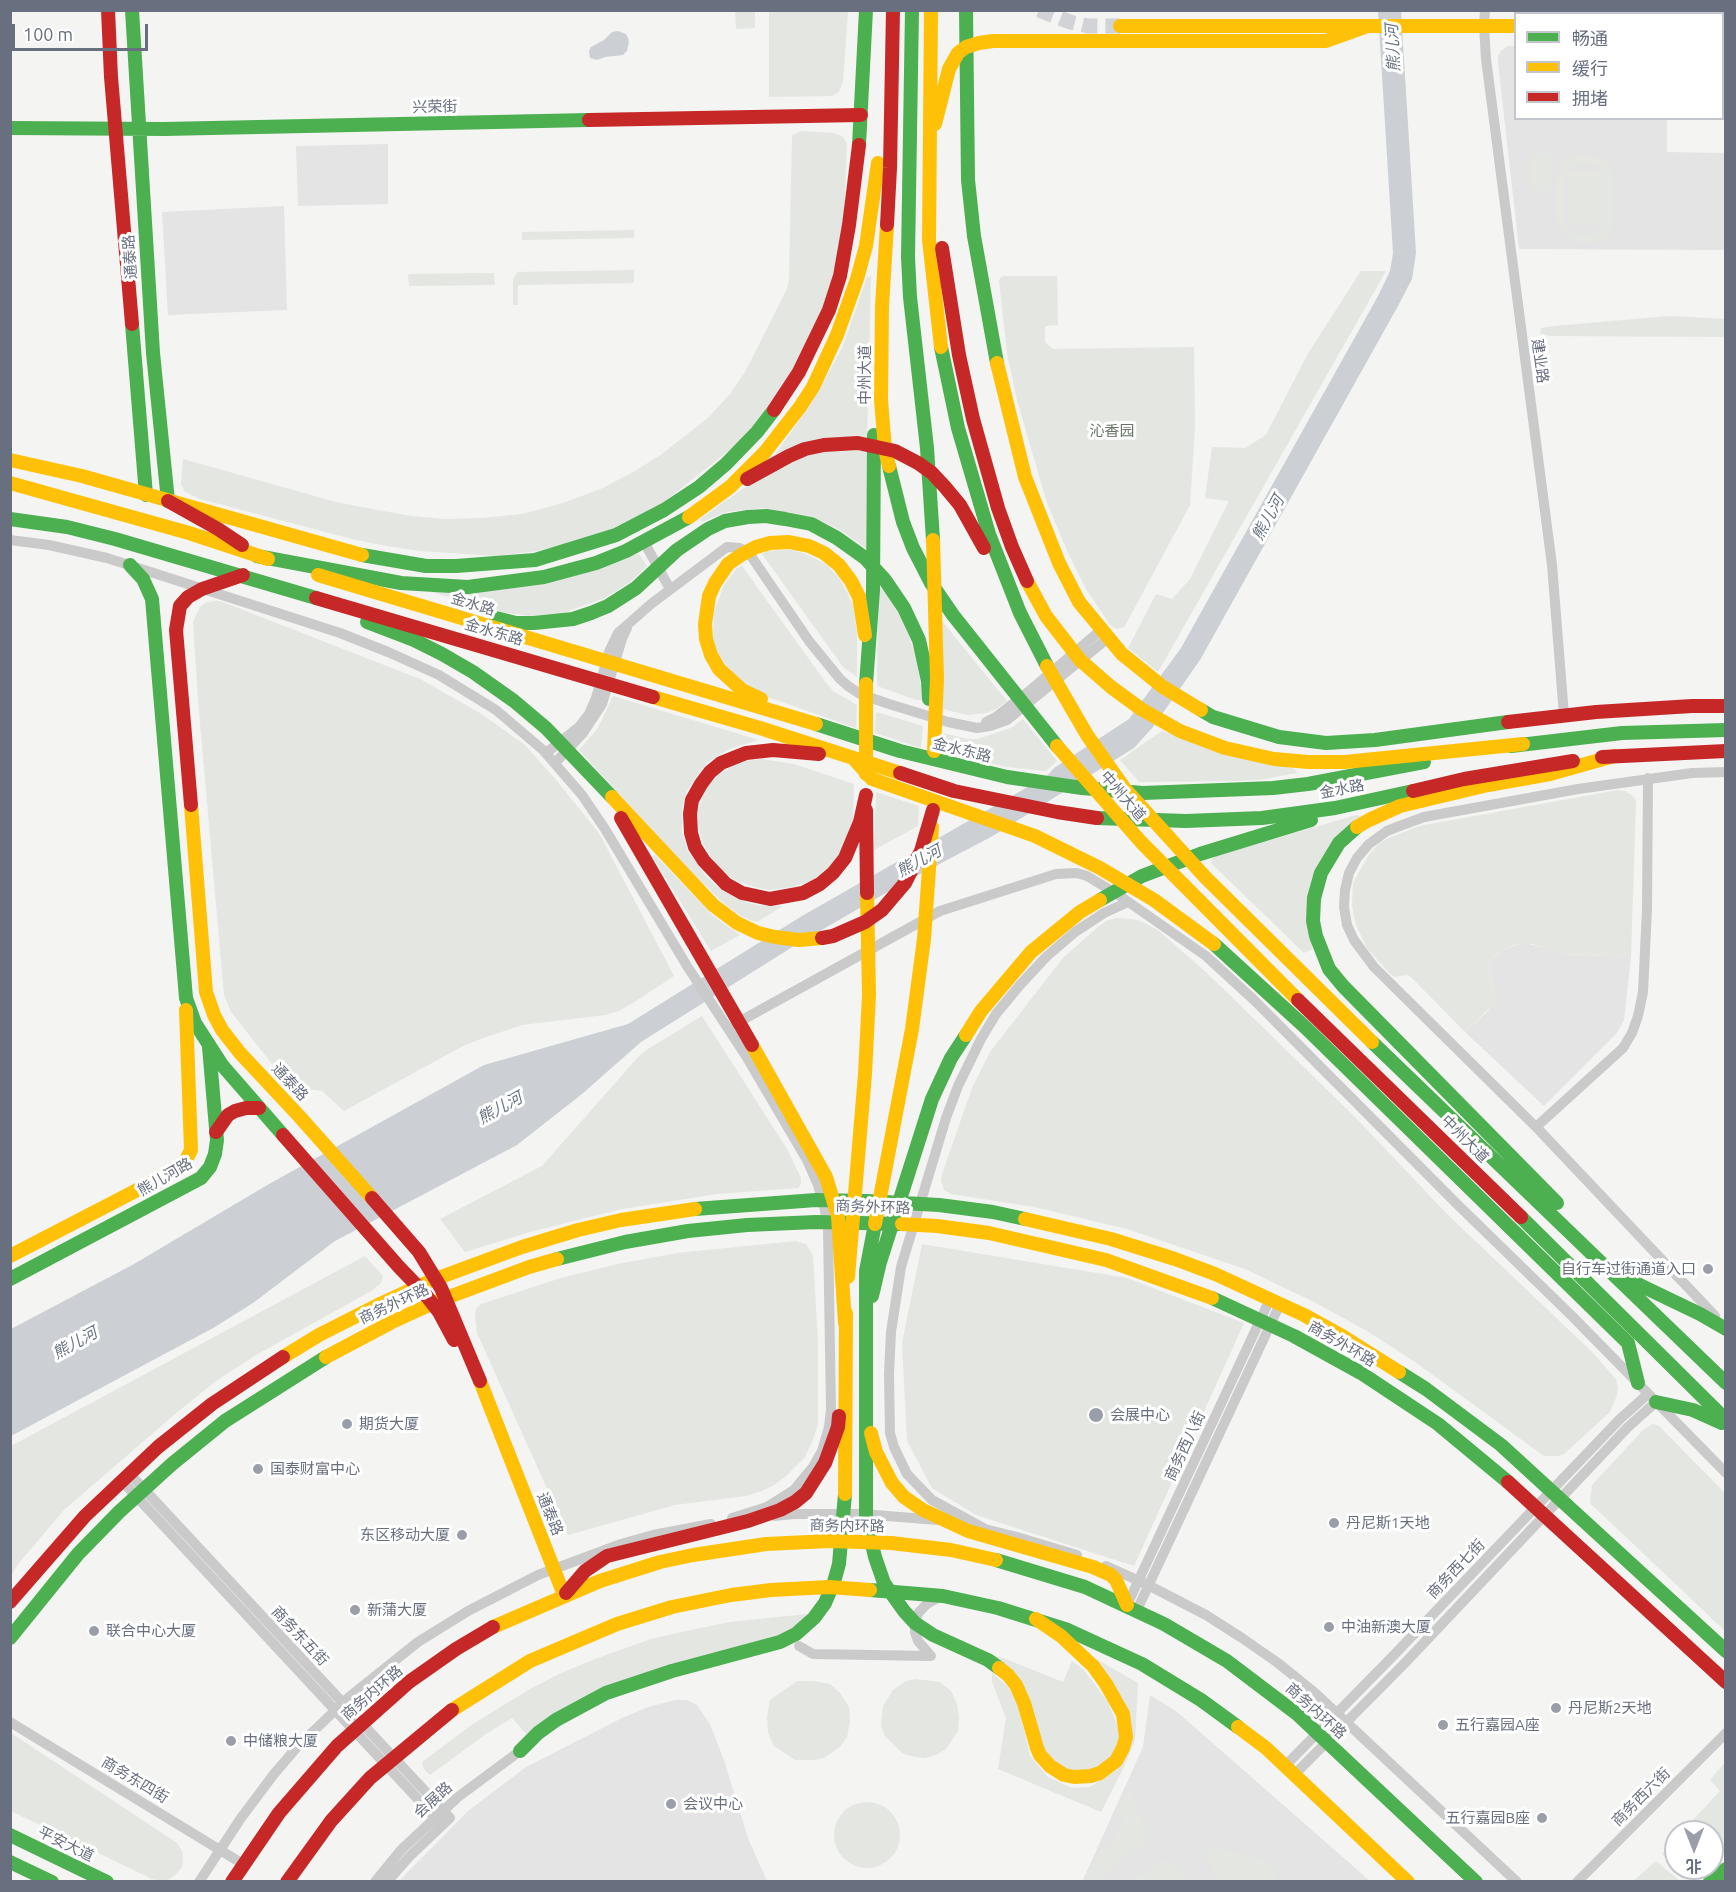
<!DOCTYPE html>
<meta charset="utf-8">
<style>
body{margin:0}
#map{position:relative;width:1736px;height:1892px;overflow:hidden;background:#f4f4f3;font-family:Ubuntu,"Noto Sans SC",sans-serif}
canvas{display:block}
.frame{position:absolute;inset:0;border:12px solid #686f7f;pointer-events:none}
.legend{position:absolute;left:1514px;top:12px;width:210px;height:108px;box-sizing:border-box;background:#fff;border:2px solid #c3c5cc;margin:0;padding:8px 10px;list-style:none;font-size:18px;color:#686f7f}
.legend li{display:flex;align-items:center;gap:12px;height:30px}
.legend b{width:30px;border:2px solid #c3c5cc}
.north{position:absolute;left:1664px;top:1820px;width:60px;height:60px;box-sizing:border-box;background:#fff;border:2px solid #c3c5cc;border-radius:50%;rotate:180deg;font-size:16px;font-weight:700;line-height:24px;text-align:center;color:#686f7f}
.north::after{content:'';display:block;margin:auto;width:21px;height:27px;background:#999ea8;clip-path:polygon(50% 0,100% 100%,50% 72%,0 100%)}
.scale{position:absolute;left:12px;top:24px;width:136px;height:27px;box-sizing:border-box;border:3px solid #686f7f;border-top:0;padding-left:8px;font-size:18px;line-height:21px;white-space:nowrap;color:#686f7f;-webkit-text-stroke:4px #fff;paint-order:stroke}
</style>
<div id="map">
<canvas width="1736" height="1892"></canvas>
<div class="frame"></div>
<ul class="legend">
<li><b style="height:8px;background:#4caf50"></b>畅通</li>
<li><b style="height:8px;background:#ffc107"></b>缓行</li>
<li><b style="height:8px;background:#c62828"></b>拥堵</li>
</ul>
<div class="north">北</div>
<div class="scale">100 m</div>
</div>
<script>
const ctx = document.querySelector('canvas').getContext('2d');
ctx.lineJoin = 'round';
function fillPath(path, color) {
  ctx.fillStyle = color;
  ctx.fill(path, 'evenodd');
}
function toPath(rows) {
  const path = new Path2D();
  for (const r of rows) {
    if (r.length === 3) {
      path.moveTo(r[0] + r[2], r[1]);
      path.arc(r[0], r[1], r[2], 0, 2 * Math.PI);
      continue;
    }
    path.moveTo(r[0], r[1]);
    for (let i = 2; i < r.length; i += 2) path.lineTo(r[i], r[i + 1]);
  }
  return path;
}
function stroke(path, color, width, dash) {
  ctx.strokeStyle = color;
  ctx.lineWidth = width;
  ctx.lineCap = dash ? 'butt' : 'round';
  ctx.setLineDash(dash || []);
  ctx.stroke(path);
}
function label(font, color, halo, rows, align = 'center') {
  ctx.font = font + ' Ubuntu,"Noto Sans SC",sans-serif';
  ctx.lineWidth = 6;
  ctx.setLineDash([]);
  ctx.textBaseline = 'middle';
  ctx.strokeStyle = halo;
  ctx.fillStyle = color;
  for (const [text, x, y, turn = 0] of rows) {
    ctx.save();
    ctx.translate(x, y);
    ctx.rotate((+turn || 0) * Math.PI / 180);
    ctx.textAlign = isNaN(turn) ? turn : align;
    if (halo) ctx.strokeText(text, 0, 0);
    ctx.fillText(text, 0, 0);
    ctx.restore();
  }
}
fillPath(toPath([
 [1508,46,1515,46,1516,118,1667,119,1667,152,1725,153,1725,250,1519,249,1498,63,1498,56,1501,51],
 [388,144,388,204,298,206,296,146],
 [284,206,287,310,168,315,162,212],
 [1523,943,1542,947,1563,954,1631,957,1624,1020,1617,1033,1544,1106,1465,1032,1489,1010,1494,991,1490,971,1492,961,1496,955,1505,949],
 [1150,1695,1176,1711,1370,1881,1082,1882,1143,1747],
 [675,1700,687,1700,697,1705,710,1724,725,1763,748,1838,767,1881,399,1881,468,1811,526,1767,622,1718,648,1707]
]), '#e4e4e5');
fillPath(toPath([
 [735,11,755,11,755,28,736,29],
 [769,11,848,11,843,82,839,92,832,96,769,97],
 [801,131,834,133,843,137,847,143,844,217,841,243,825,304,790,382,740,442,661,504,608,531,563,545,537,551,496,556,421,551,386,546,352,539,200,499,185,492,181,484,183,459,336,502,377,510,412,516,445,519,482,518,522,514,563,503,603,488,635,471,662,454,709,417,730,394,745,372,787,289,789,280,792,135],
 [1531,154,1551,154,1551,191,1531,190],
 [1584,154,1600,158,1611,166,1612,173,1612,228,1606,236,1599,241,1582,244,1566,238,1556,223,1556,177,1562,164,1569,158],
 [1584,162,1597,165,1603,169,1604,225,1595,234,1583,236,1571,232,1564,222,1564,177,1568,169,1579,163],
 [1568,172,1602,172,1602,225,1568,225],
 [634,230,634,238,522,240,522,232],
 [634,270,634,283,518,285,518,305,513,305,513,280,517,272],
 [1361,271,1386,271,1158,672,1128,648,1156,594,1172,599,1190,579,1229,501,1205,498,1212,447,1245,448,1266,435,1307,355],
 [494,273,495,285,409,286,408,274],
 [871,276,867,439,774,456,813,401,843,346,867,277],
 [1004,276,1057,276,1058,325,1045,326,1045,342,1053,349,1194,347,1195,427,1190,505,1127,622,1124,627,1117,629,1111,626,1086,589,1068,553,1047,503,1017,400,1007,353,999,281,1000,278],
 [1670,316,1725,319,1725,337,1549,336,1540,333,1541,328,1554,326],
 [867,450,866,548,840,530,824,522,763,508,726,512,702,522,700,519,747,486,812,453],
 [782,550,793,550,806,554,827,565,839,578,847,592,853,606,857,633,857,677,843,667,762,554,767,551],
 [639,554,647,566,630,582,605,598,557,615,531,616,506,613,431,592],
 [742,566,824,680,833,691,857,705,856,728,765,696,743,682,728,667,718,653,713,639,714,613,724,585,737,568],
 [878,585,889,596,906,627,917,661,923,700,916,700,877,686],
 [214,601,220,601,420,679,480,713,525,745,556,780,599,833,674,976,636,1001,619,1011,605,1015,522,1025,483,1038,463,1046,344,1111,322,1091,298,1088,287,1083,231,1012,224,995,198,700,193,622,200,607,205,603],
 [942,621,1007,701,996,709,987,713,967,715,943,709],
 [613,696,759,740,729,749,708,762,701,770,687,791,682,809,682,832,688,851,697,864,705,875,717,886,734,897,748,903,763,906,783,906,757,922,745,918,728,907,692,873,579,750,598,728],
 [876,712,923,726,921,748,875,733],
 [1023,719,1057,761,1046,771,1007,767,942,754,942,733,968,739,978,739,1011,728],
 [1162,731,1295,769,1297,773,1259,780,1240,781,1139,782,1120,760],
 [762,759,794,764,854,784,853,819,843,849,827,869,811,881,792,887,770,890,755,887,736,881,716,865,704,845,698,827,698,810,706,789,717,776,733,766,746,761],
 [1618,790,1625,791,1633,796,1636,801,1631,957,1563,954,1533,944,1514,945,1496,954,1492,961,1490,971,1494,991,1494,1004,1465,1032,1411,977,1406,975,1395,977,1390,974,1367,948,1356,925,1354,917,1352,905,1353,883,1368,856,1378,844,1389,838,1419,826],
 [876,792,919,806,918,826,874,850],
 [1356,815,1363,817,1334,839,1312,949,1304,953,1211,863,1212,859,1216,856],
 [655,855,713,916,740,935,711,951,652,856],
 [1117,918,1138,920,1147,924,1159,931,1207,973,1354,1116,1448,1215,1591,1351,1616,1379,1618,1388,1617,1395,1610,1412,1564,1454,1559,1456,1544,1456,1415,1362,1367,1331,1312,1301,1245,1269,1127,1229,1034,1207,951,1194,944,1190,941,1180,942,1174,972,1088,990,1052,1063,958,1099,926,1108,920],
 [702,1016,787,1149,801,1178,801,1184,798,1188,717,1194,622,1209,530,1232,465,1252,440,1219,542,1166,638,1057,648,1049],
 [796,1241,806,1244,813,1255,818,1342,818,1424,813,1440,805,1457,786,1476,774,1485,762,1491,746,1496,675,1505,568,1535,477,1333,475,1315,476,1309,481,1304,561,1278,618,1264,677,1253],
 [922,1244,1127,1278,1244,1323,1134,1566,976,1515,932,1488,907,1441,902,1343],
 [365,1256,383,1276,381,1283,373,1290,256,1355,216,1381,175,1414,64,1510,18,1564,11,1576,11,1446],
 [1653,1424,1659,1426,1725,1493,1725,1631,1590,1503,1592,1485,1644,1429],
 [807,1614,796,1627,776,1637,555,1714,526,1734,512,1718,486,1734,430,1775,424,1769,422,1762,473,1724,530,1689,559,1674,595,1659,651,1639,691,1630,730,1622],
 [987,1654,1003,1658,1063,1682,1072,1661,1083,1669,1108,1702,1120,1732,1120,1745,1110,1761,1087,1772,1073,1773,1044,1753,1037,1729],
 [1096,1659,1138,1683,1135,1740,1123,1769,1101,1812,998,1769,1006,1718,992,1682,992,1673,1007,1686,1017,1701,1030,1756,1048,1777,1072,1788,1090,1787,1117,1770,1130,1740],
 [916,1679,940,1682,951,1691,957,1704,959,1718,958,1731,946,1749,936,1755,925,1758,914,1757,902,1753,885,1736,881,1726,883,1706,893,1690,906,1681],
 [797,1681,813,1681,830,1684,840,1693,849,1707,850,1721,847,1737,840,1747,824,1758,815,1760,795,1760,774,1746,768,1733,767,1717,770,1700],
 [11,1733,177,1843,182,1851,183,1860,182,1867,176,1874,170,1879,161,1881,152,1879,11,1811],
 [1725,1762,1725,1850,1712,1861,1712,1832,1682,1832,1720,1791,1710,1780],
 [1131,1789,1149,1841,1122,1856,1097,1881,1085,1881,1102,1847,1109,1850,1125,1816,1118,1813,1125,1795],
 [867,1835,33],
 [1676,1838,1676,1868,1703,1868,1689,1879,1686,1878,1662,1854],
 [1215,1849,1230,1851,1265,1860,1272,1866,1278,1881,1217,1881,1205,1852,1206,1850],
 [1166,1860,1172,1860,1176,1863,1185,1881,1131,1881,1157,1864],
 [1656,1861,1680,1881,1633,1881]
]), '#e3e6e1');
fillPath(toPath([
 [1378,11,1401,11,1416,253,1412,279,1398,306,1200,660,1153,727,1134,748,991,837,903,883,794,946,641,1042,582,1094,517,1145,335,1241,253,1303,215,1327,11,1436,11,1329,134,1264,269,1184,484,1065,628,1024,802,916,1047,776,1054,768,1129,719,1181,648,1378,296,1390,271,1393,253],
 [618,31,626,34,628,38,629,42,627,51,623,55,605,57,597,60,590,58,589,51,591,47,604,40,612,32]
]), '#ccd0d4');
stroke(toPath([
 [1039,10,1070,22,1088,26,1120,26]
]), '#d1d3d6', 15, [15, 8]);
stroke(toPath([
 [1485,10,1484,26,1486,59,1552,565,1564,715],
 [10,540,49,545,107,558,340,633,388,652,439,675,496,710,543,750,582,795,605,829,687,966,746,1056,807,1160,818,1185,824,1205,828,1230,831,1409,829,1427,822,1451,813,1467,794,1490,767,1507,732,1518],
 [643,540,670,589],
 [986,722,996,717,1028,692,1101,630],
 [546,753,579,727,589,714,596,698,609,652,618,633,651,604,727,547,740,548,751,556,809,641,840,679,848,686,860,694,889,704,948,722,977,728,990,726,1007,720,1108,638],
 [555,763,583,733,602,704,622,639,627,628],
 [735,1024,940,911,1056,874,1077,873,1087,876,1117,894,1206,956,1254,1000,1458,1205,1572,1316,1726,1473],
 [1536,1127,1623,1048,1632,1033,1638,1016,1643,992,1647,909,1648,778],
 [1715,1316,1539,1130,1374,967,1354,940,1347,925,1344,907,1345,890,1349,873,1357,858,1369,844,1387,831,1397,827,1424,817,1578,789,1692,773,1726,772],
 [129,1473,450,1818,409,1857,387,1882],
 [122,1481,442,1825],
 [774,1516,794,1514,862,1514,938,1520],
 [985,1529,932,1500,907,1474,894,1447,890,1433,889,1374,891,1332,901,1267,946,1118,958,1086,981,1039,996,1014,1020,985,1046,957,1075,932,1104,913,1128,902],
 [989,1530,1017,1537,1077,1555],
 [1106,1566,1146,1584,1206,1615,1242,1638,1278,1663,1315,1693,1517,1882],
 [1127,1605,1270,1299],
 [1137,1610,1280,1304],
 [799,1646,813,1654,931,1656],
 [931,1656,918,1641,915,1632,915,1621,919,1612,927,1604,941,1596],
 [10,1722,243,1864],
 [1285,1766,1393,1656,1620,1419,1648,1394],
 [1294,1775,1403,1665,1628,1427,1656,1402],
 [199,1882,241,1818,274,1774,298,1746,348,1698,418,1642,468,1611,538,1575,621,1544,653,1535,711,1524],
 [375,1882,401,1850,458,1797,520,1751],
 [1577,1882,1726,1733]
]), '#cacacb', 10);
stroke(toPath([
 [132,10,153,353,168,501],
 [912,10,908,257,910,297,927,448,933,540],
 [966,10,968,180,974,236,997,363],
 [10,128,164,129,589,120],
 [859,145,866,10],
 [132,324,146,495],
 [941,347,958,428,989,534,1020,613,1047,666],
 [889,466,903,522,913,548,931,583,953,615,1057,746],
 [10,519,67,527,115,539,316,598],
 [362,555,426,566,456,566,535,560,616,535,664,510,699,487,726,464,757,432,774,410],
 [257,556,401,583,468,587,544,577,596,563,626,551,689,517],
 [130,565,143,579,152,599,186,998,195,1023,222,1065,283,1135],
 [496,618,516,623,534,623,573,619,591,613,608,606,636,588,677,550,708,529,725,521,748,517,766,516,785,519,811,524,837,538,865,558,885,580,904,608,919,640,928,681,929,699],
 [367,622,414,640,442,654,473,672,514,701,546,728,612,797],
 [866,684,873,590,874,435],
 [1201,710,1213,717,1279,737,1326,743,1375,740,1508,722],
 [816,724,900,751,1007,777,1082,788,1143,793,1273,788,1308,784,1424,762],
 [1511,746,1622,733,1726,730],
 [1097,818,1186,821,1262,818,1335,808,1413,791],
 [1357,827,1339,843,1321,873,1314,898,1313,921,1316,936,1329,969,1343,986,1557,1203],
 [1100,900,1142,876,1200,854,1311,820],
 [1214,944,1305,1027,1628,1343,1638,1383],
 [1372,1042,1726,1383],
 [695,1209,816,1200,867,1201,939,1205,993,1212,1025,1219],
 [1521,1217,1726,1420],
 [875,1224,866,1271,866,1519,875,1557,884,1583,904,1611,915,1623,933,1635,988,1660,999,1668],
 [557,1259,625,1242,688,1231,747,1225,816,1222,902,1224],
 [1623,1277,1700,1314,1726,1329],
 [10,1279,201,1178,210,1167,215,1154,217,1140,209,1047],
 [872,1296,880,1262,932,1099,951,1058,966,1035],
 [1212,1298,1294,1336,1361,1373,1438,1424,1508,1482],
 [1399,1372,1426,1389,1501,1445,1726,1651],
 [1656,1402,1693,1410,1722,1423],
 [996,1560,1085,1587,1164,1624,1227,1661,1297,1714,1476,1882],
 [870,1590,943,1596,998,1608,1068,1630,1142,1664,1201,1700,1238,1727],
 [10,1638,78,1554,119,1512,172,1464,225,1421,326,1357],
 [520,1751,538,1733,556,1720,606,1693,672,1671,780,1642,796,1634,814,1618,825,1603,834,1582,839,1564,845,1494],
 [10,1835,107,1882],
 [10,1862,52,1882],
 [1710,1882,1726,1869]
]), '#4caf50', 14);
stroke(toPath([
 [931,10,929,240,941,347],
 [1120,26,1516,26],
 [935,124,949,69,958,53,966,47,979,43,993,41,1326,41,1368,26],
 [887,225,882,306,881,400,885,449,889,466],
 [997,363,1025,477,1059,563,1079,602,1122,654,1163,687,1201,710],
 [10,460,82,476,362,555],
 [10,483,189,533,268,559],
 [689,517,730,487,765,452,800,407,813,387,837,335,857,279,866,246,878,163],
 [933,540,937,678,934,751],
 [318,575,816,724],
 [1027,581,1046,616,1080,660,1111,687,1141,709,1180,731,1225,748,1274,759,1308,762,1345,762,1523,744],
 [1047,666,1087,735,1125,789,1205,877,1372,1042],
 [866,684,866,774],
 [653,697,760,728,900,773],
 [761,699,742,690,719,669,711,655,706,639,705,624,709,596,715,583,728,564,741,555,756,547,770,543,789,542,809,546,824,553,839,565,851,581,859,597,865,635],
 [1057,746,1141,842,1298,1000],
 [854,759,872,779,1035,836,1100,868,1154,900,1214,944],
 [612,797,713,905,737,923,758,933,775,937,799,940,822,938],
 [191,805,206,992,214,1015,222,1030,240,1053,299,1116,372,1198],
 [1357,827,1369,820,1400,806,1488,785,1550,774,1614,756],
 [966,1035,981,1011,1031,952,1080,912,1100,900],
 [752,1045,826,1177,838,1216,845,1323],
 [1025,1219,1111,1239,1175,1259,1215,1274,1304,1315,1342,1336,1399,1372],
 [875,1224,912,1029,924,939,932,827],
 [902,1224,937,1226,989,1233,1106,1260,1212,1298],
 [10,1256,170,1173,184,1164,191,1150,186,1010],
 [848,1277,865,1074,869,995,867,893],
 [283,1357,319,1335,382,1303,430,1281,522,1247,578,1230,621,1220,695,1209],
 [326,1357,392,1322,438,1301,529,1267,557,1259],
 [480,1381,564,1595],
 [871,1433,876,1452,892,1483,904,1497,923,1510,968,1531,1093,1567,1111,1575,1116,1580,1127,1605],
 [845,1494,846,1313],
 [493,1627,600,1581,660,1562,693,1555,766,1544,830,1541,891,1543,951,1550,996,1560],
 [999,1668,1008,1675,1016,1685,1024,1703,1037,1748,1040,1755,1050,1766,1064,1775,1074,1777,1091,1776,1100,1773,1116,1761,1123,1748,1126,1737,1123,1714,1106,1684,1093,1666,1061,1636,1036,1619],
 [452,1710,530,1661,617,1624,672,1607,731,1595,771,1590,829,1587,870,1590],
 [1238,1727,1266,1748,1408,1882]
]), '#ffc107', 14);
stroke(toPath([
 [108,10,111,77,132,324],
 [1722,25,1726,25],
 [589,120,861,115],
 [887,225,890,168,893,10],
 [942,248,959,355,973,419,998,508,1012,547,1027,581],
 [774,410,799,372,829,310,840,276,849,225,859,145],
 [747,479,789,456,805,449,824,445,858,443,895,451,918,463,932,473,945,487,960,505,984,548],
 [168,501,218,529,242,545],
 [316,598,653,697],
 [1508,722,1596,712,1692,706,1726,706],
 [819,754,773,750,746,753,721,763,710,772,701,784,692,800,690,814,691,833,695,847,704,861,726,884,742,893,770,899,803,893,820,884,833,873,845,858,860,822,866,795],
 [1602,757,1726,751],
 [900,773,954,791,1057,812,1097,818],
 [1413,791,1464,779,1573,761],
 [191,805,176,630,180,606,188,597,202,589,243,575],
 [866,810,867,893],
 [621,818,752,1045],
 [822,938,833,936,865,922,882,910,905,883,921,851,933,810],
 [1298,1000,1521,1217],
 [216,1132,228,1115,235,1111,246,1108,259,1108],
 [283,1135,399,1267,425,1294,439,1312,454,1340],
 [372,1198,419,1252,441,1288,480,1381],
 [1508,1482,1726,1682],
 [566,1593,585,1571,607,1556,748,1521,780,1510,795,1502,806,1493,825,1463,838,1427,839,1416],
 [10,1602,85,1516,158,1447,212,1404,283,1357],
 [232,1882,279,1813,337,1746,409,1682,456,1649,493,1627],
 [287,1882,331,1821,370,1778,452,1710]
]), '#c62828', 14);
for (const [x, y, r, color] of [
 [1708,1269,6,"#999ea8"],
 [1096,1415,8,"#999ea8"],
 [347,1424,6,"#999ea8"],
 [258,1469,6,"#999ea8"],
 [1334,1523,6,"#999ea8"],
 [462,1535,6,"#999ea8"],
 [355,1610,6,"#999ea8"],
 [1329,1627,6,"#999ea8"],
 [94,1631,6,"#999ea8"],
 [1556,1708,6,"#999ea8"],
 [1443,1725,6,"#999ea8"],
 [231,1741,6,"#999ea8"],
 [671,1804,6,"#999ea8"],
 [1542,1818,6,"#999ea8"]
]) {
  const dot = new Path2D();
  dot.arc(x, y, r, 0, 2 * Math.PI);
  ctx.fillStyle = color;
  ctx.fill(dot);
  stroke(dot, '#fff', 2);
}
label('15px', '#686f7f', '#fff', [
 ["兴荣街",435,107,-1],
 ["通泰路",130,257,-94],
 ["建业路",1540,361,82],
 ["中州大道",865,375,-90],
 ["金水路",473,604,17],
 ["金水东路",494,632,16],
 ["金水东路",962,750,14],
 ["金水路",1342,789,-11],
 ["中州大道",1123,796,49],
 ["通泰路",290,1082,47],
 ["中州大道",1465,1139,45],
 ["熊儿河路",165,1177,-30],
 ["商务外环路",873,1207,2],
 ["商务外环路",394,1304,-25],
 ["商务外环路",1342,1344,30],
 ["商务西八街",1185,1446,-65],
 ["通泰路",550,1514,68],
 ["商务内环路",847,1526,1],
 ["商务西七街",1456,1569,-46],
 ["商务东五街",300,1636,47],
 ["商务内环路",372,1693,-41],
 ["商务内环路",1316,1711,42],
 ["商务东四街",135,1780,31],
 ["商务西六街",1641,1797,-45],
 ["会展路",433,1800,-42],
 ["平安大道",66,1844,26]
]);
label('15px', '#676', '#fff', [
 ["沁香园",1112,431]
]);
label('15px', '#686f7f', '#fff', [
 ["自行车过街通道入口",1696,1269,"right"],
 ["会展中心",1110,1415],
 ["期货大厦",359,1424],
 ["国泰财富中心",270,1469],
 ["丹尼斯1天地",1346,1523],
 ["东区移动大厦",450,1535,"right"],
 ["新蒲大厦",367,1610],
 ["中油新澳大厦",1341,1627],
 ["联合中心大厦",106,1631],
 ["丹尼斯2天地",1568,1708],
 ["五行嘉园A座",1455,1725],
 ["中储粮大厦",243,1741],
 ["会议中心",683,1804],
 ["五行嘉园B座",1530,1818,"right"]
], 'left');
label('italic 16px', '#697582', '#fff', [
 ["熊儿河",1393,48,-93],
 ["熊儿河",1268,518,-61],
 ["熊儿河",919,861,-29],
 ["熊儿河",500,1108,-29],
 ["熊儿河",75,1343,-29]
]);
</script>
